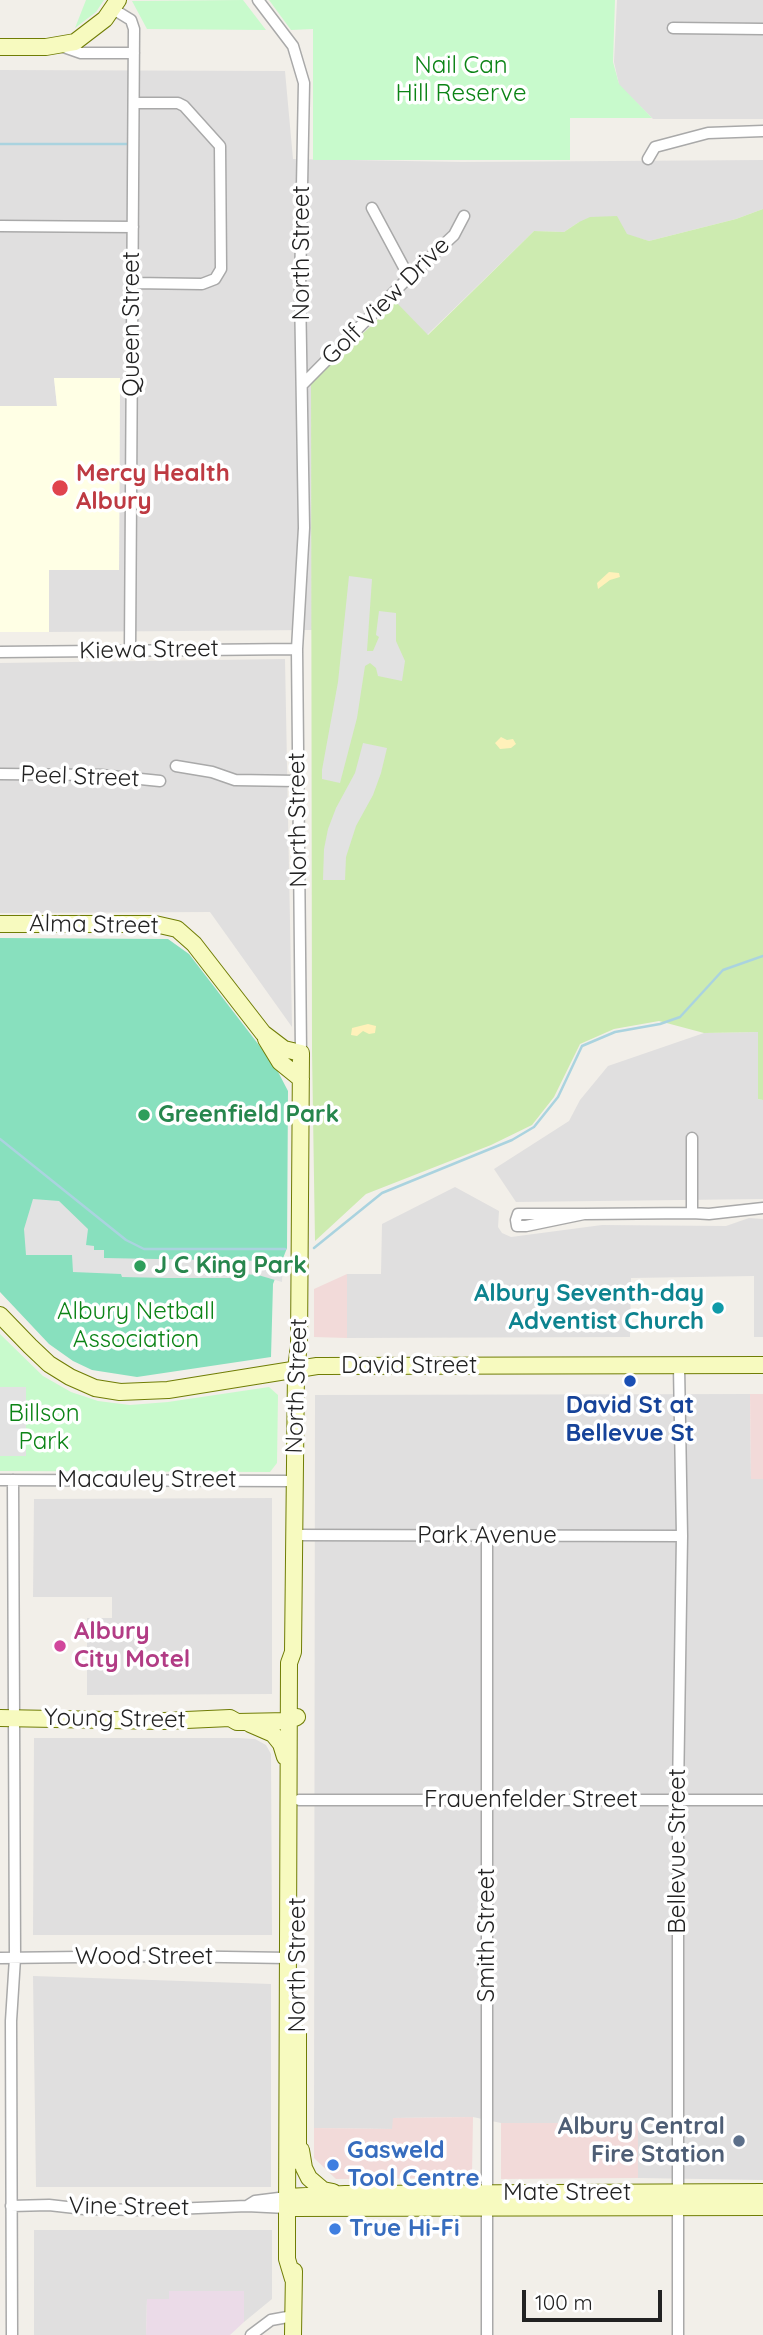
<!DOCTYPE html>
<style>
body{margin:0}
#map{position:relative;width:763px;height:2335px;overflow:hidden;background:#f2efe9;font-family:Quicksand,sans-serif}
canvas{display:block}
.scale{position:absolute;left:522px;top:2290px;width:140px;height:32px;box-sizing:border-box;border:4px solid #222;border-top:0;padding-left:9px;font-size:21px;line-height:24px;white-space:nowrap;color:#222;-webkit-text-stroke:5px #fff;paint-order:stroke}
</style>
<div id="map">
<canvas width="763" height="2335"></canvas>
<div class="scale">100 m</div>
</div>
<script>
const ctx = document.querySelector('canvas').getContext('2d');
ctx.lineJoin = 'round';
function fillPath(path, color) {
  ctx.fillStyle = color;
  ctx.fill(path, 'evenodd');
}
function toPath(rows) {
  const path = new Path2D();
  for (const r of rows) {
    path.moveTo(r[0], r[1]);
    for (let i = 2; i < r.length; i += 2) path.lineTo(r[i], r[i + 1]);
  }
  return path;
}
function stroke(path, color, width, dash) {
  ctx.strokeStyle = color;
  ctx.lineWidth = width;
  ctx.lineCap = dash ? 'butt' : 'round';
  ctx.setLineDash(dash || []);
  ctx.stroke(path);
}
function label(font, color, halo, rows, align = 'center') {
  ctx.font = font + ' Quicksand,sans-serif';
  ctx.lineWidth = 7;
  ctx.setLineDash([]);
  ctx.textBaseline = 'middle';
  ctx.strokeStyle = halo;
  ctx.fillStyle = color;
  for (const [text, x, y, turn = 0] of rows) {
    ctx.save();
    ctx.translate(x, y);
    ctx.rotate((+turn || 0) * Math.PI / 180);
    ctx.textAlign = isNaN(turn) ? turn : align;
    if (halo) ctx.strokeText(text, 0, 0);
    ctx.fillText(text, 0, 0);
    ctx.restore();
  }
}
fillPath(toPath([
 [617,0,763,0,763,119,653,119,619,85,614,62],
 [0,70,285,71,293,159,462,162,763,160,763,209,736,219,649,241,579,222,564,232,534,231,427,335,395,302,311,383,312,630,49,632,49,570,119,570,120,378,54,378,57,406,0,406],
 [285,659,292,1027,210,912,0,913,0,663],
 [758,1032,758,1099,763,1100,763,1199,516,1202,494,1169,569,1121,580,1100,608,1066,704,1033],
 [455,1187,499,1211,498,1227,502,1233,511,1237,602,1225,726,1226,749,1218,763,1219,763,1337,754,1337,754,1276,631,1278,630,1337,347,1338,347,1274,381,1274,382,1224],
 [750,1394,751,1479,763,1479,763,2180,638,2178,638,2123,501,2123,473,2117,394,2118,393,2129,314,2128,315,1395],
 [272,1498,272,1694,87,1695,87,1618,112,1618,112,1597,33,1597,34,1499],
 [34,1738,239,1738,255,1739,266,1745,271,1754,272,1935,33,1935],
 [33,1976,271,1984,271,2187,36,2187],
 [34,2230,272,2230,272,2299,244,2322,243,2291,169,2292,169,2299,147,2300,146,2335,34,2335]
]), '#e0dfdf');
fillPath(toPath([
 [347,1274,347,1338,314,1337,314,1289],
 [750,1394,763,1394,763,1479,751,1479],
 [473,2117,472,2174,469,2178,336,2179,314,2158,314,2128,392,2129,393,2118],
 [501,2123,638,2123,638,2178,501,2179]
]), '#f2dad9');
fillPath(toPath([
 [169,2291,244,2291,244,2322,230,2335,146,2335,147,2299,169,2299]
]), '#ebdbe8');
fillPath(toPath([
 [54,378,120,378,119,570,49,570,49,632,0,632,0,406,57,406]
]), '#ffffe5');
fillPath(toPath([
 [763,209,763,1100,758,1099,758,1032,704,1033,659,1021,614,1029,580,1044,554,1097,532,1125,491,1145,366,1194,315,1241,312,1051,311,383,396,302,428,335,534,231,564,232,579,222,590,217,617,216,627,234,649,241,736,219]
]), '#cdebb0');
fillPath(toPath([
 [609,572,619,573,620,577,610,580,598,589,597,583],
 [501,737,507,740,513,739,516,744,511,748,500,749,495,743],
 [368,1024,376,1026,375,1033,369,1034,363,1031,357,1036,351,1035,352,1028]
]), '#fff1ba');
fillPath(toPath([
 [86,0,104,0,96,12,75,28],
 [243,0,266,30,147,29,132,1],
 [269,0,615,0,613,62,619,84,652,118,570,118,570,160,313,160,313,29,291,30],
 [0,1334,43,1376,71,1392,98,1401,130,1405,168,1402,269,1387,278,1395,277,1463,270,1472,0,1471]
]), '#c8facc');
fillPath(toPath([
 [0,938,168,939,189,954,275,1066,288,1091,287,1248,273,1284,271,1357,137,1377,92,1370,73,1361,49,1344,0,1292]
]), '#88e0be');
fillPath(toPath([
 [349,576,372,579,367,651,373,651,379,637,376,635,379,611,396,613,396,641,405,661,402,681,378,676,376,668,370,663,365,666,357,718,340,783,322,779,322,770,338,682],
 [363,743,387,748,381,773,373,795,356,826,346,857,345,880,323,880,324,849,328,829,336,808,355,773],
 [33,1199,59,1201,88,1229,86,1245,94,1246,94,1250,104,1250,104,1258,264,1261,283,1263,282,1282,258,1275,242,1274,241,1278,168,1278,122,1277,121,1274,73,1272,72,1255,26,1255,24,1229],
 [0,1387,26,1387,26,1456,0,1456]
]), '#e2e2e2');
stroke(toPath([
 [0,144,130,144],
 [0,1139,126,1240,144,1249,285,1249],
 [314,1248,382,1193,512,1140,534,1127,558,1097,582,1046,615,1032,660,1024,680,1017,723,970,763,956]
]), '#aad3df', 2.5);
const street = toPath([
 [258,0,293,46,304,83,300,289,304,528,297,649,301,1053],
 [113,9,131,20,134,29,130,651],
 [673,28,763,29],
 [61,46,81,53,134,53],
 [648,159,655,147,708,133,763,131],
 [372,208,409,277],
 [0,226,133,227],
 [133,283,202,284,215,279,221,269,220,146,184,106,178,103,134,103],
 [303,384,409,277,454,235,464,216],
 [0,652,297,649],
 [176,766,212,772,235,780,297,781],
 [0,774,101,775,160,781],
 [692,1138,692,1213],
 [584,1214,526,1226,517,1226,516,1220,518,1214,584,1214,692,1213,709,1214,763,1208],
 [0,1480,295,1481],
 [293,1535,682,1536],
 [299,1800,763,1800],
 [0,1958,163,1956,288,1958],
 [11,2206,49,2205,84,2209,148,2210,247,2206,287,2208],
 [247,2206,255,2201,287,2197],
 [12,2335,11,2021,15,1958,13,1480],
 [251,2335,271,2320,293,2316],
 [487,2335,487,1536],
 [678,2335,678,1793,682,1536,679,1367]
]);
const secondary = toPath([
 [0,47,46,47,75,42,105,19,118,0],
 [0,924,155,924,177,929,194,944,263,1033,284,1049,301,1053,299,1345,296,1369,293,1652,289,1663,287,2219,287,2259,293,2279],
 [266,1039,280,1062,301,1079],
 [0,1315,30,1346,49,1364,70,1377,95,1388,120,1392,168,1390,317,1366,763,1365],
 [0,1718,164,1721,230,1718,237,1722,288,1721,297,1717],
 [250,1724,273,1734,281,1744,285,1757],
 [301,2150,304,2168,309,2178,323,2190,333,2192],
 [298,2161,298,2033],
 [287,2197,345,2194,763,2192],
 [287,2208,763,2207],
 [293,2335,294,2271]
]);
stroke(street, '#a9a9a9', 13);
stroke(secondary, '#707d05', 18);
stroke(street, '#fff', 10);
stroke(secondary, '#f7fabf', 16);
for (const [x, y, r, color] of [
 [60,488,9,"#e0444e"],
 [144,1115,7,"#2e9e5b"],
 [140,1266,7,"#2e9e5b"],
 [718,1308,7,"#0f9aa8"],
 [630,1381,7,"#1a4fb4"],
 [60,1646,7,"#d1479c"],
 [739,2141,7,"#5c6f8a"],
 [333,2165,7,"#3f7fe0"],
 [335,2229,7,"#3f7fe0"]
]) {
  const dot = new Path2D();
  dot.arc(x, y, r, 0, 2 * Math.PI);
  ctx.fillStyle = color;
  ctx.fill(dot);
  stroke(dot, '#fff', 2.5);
}
label('24px', '#0c8416', '#fff', [
 ["Nail Can",461,66],
 ["Hill Reserve",461,94],
 ["Albury Netball",136,1312],
 ["Association",136,1340],
 ["Billson",44,1414],
 ["Park",44,1442]
]);
label('24px', '#222', '#fff', [
 ["North Street",302,253,-90],
 ["Golf View Drive",386,301,-45],
 ["Queen Street",132,324,-90],
 ["Kiewa Street",149,650,-1],
 ["Peel Street",80,777,2],
 ["North Street",298,820,-91],
 ["Alma Street",94,925,1],
 ["David Street",409,1366],
 ["North Street",297,1386,-88],
 ["Macauley Street",147,1480],
 ["Park Avenue",487,1536],
 ["Young Street",115,1719,1],
 ["Frauenfelder Street",531,1800],
 ["Bellevue Street",678,1851,-90],
 ["Smith Street",487,1935,-90],
 ["Wood Street",144,1957],
 ["North Street",298,1965,-90],
 ["Mate Street",567,2193],
 ["Vine Street",129,2207,1]
]);
label('bold 24px', '#be3a42', '#fff', [
 ["Mercy Health",76,474],
 ["Albury",76,502]
], 'left');
label('bold 24px', '#27864d', '#fff', [
 ["Greenfield Park",158,1115],
 ["J C King Park",154,1266]
], 'left');
label('bold 24px', '#0d838f', '#fff', [
 ["Albury Seventh-day",704,1294],
 ["Adventist Church",704,1322]
], 'right');
label('bold 24px', '#164399', '#fff', [
 ["David St at",630,1406],
 ["Bellevue St",630,1434]
]);
label('bold 24px', '#b23c85', '#fff', [
 ["Albury",74,1632],
 ["City Motel",74,1660]
], 'left');
label('bold 24px', '#4e5e75', '#fff', [
 ["Albury Central",725,2127],
 ["Fire Station",725,2155]
], 'right');
label('bold 24px', '#366cbe', '#fff', [
 ["Gasweld",347,2151],
 ["Tool Centre",347,2179],
 ["True Hi-Fi",349,2229]
], 'left');
</script>
